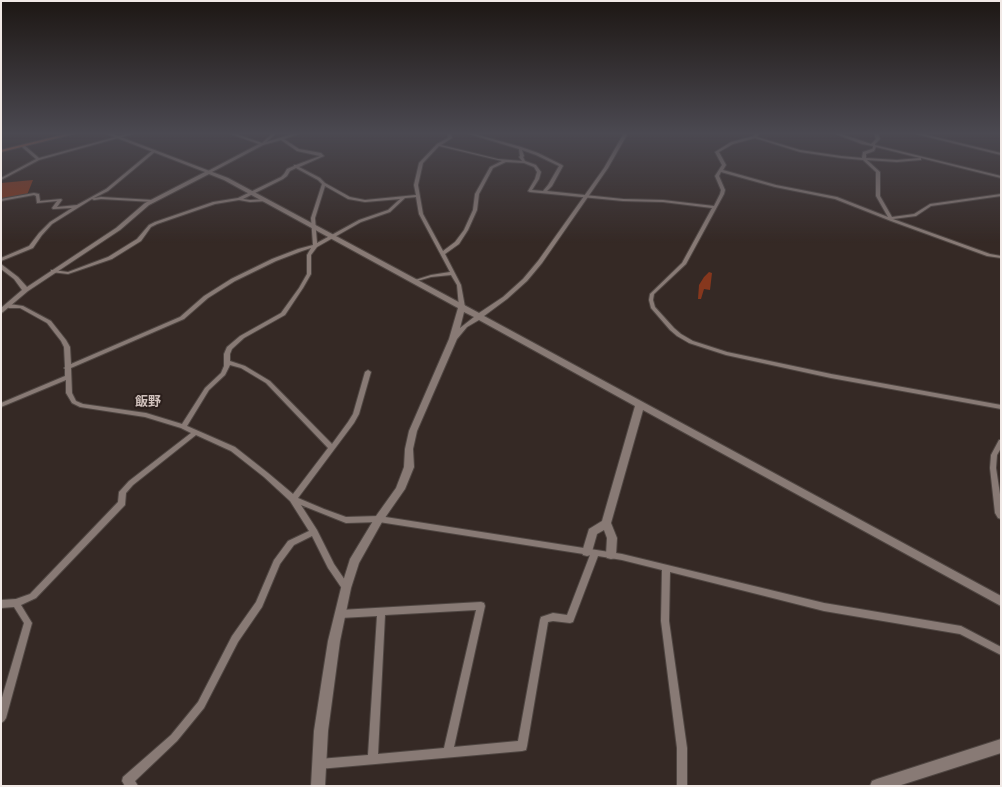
<!DOCTYPE html>
<meta charset="utf-8">
<style>
body{margin:0}
#map{position:relative;width:1002px;height:787px;overflow:hidden;background:#352925;font-family:"Titillium Web",sans-serif}
canvas{display:block}
.frame{position:absolute;inset:0;border:2px solid #f1e9e6;pointer-events:none}
</style>
<div id="map">
<canvas width="1002" height="787"></canvas>
<div class="frame"></div>
</div>
<script>
const ctx = document.querySelector('canvas').getContext('2d');
ctx.lineJoin = 'round';
function fillPath(path, color) {
  ctx.fillStyle = color;
  ctx.fill(path, 'evenodd');
}
function toPath(rows) {
  const path = new Path2D();
  for (const r of rows) {
    path.moveTo(r[0], r[1]);
    for (let i = 2; i < r.length; i += 2) path.lineTo(r[i], r[i + 1]);
  }
  return path;
}
function stroke(path, color, width, dash) {
  ctx.strokeStyle = color;
  ctx.lineWidth = width;
  ctx.lineCap = dash ? 'butt' : 'round';
  ctx.setLineDash(dash || []);
  ctx.stroke(path);
}
function label(font, color, halo, rows, align = 'center') {
  ctx.font = font + ' "Titillium Web","Noto Sans JP",sans-serif';
  ctx.lineWidth = 4;
  ctx.setLineDash([]);
  ctx.textBaseline = 'middle';
  ctx.strokeStyle = halo;
  ctx.fillStyle = color;
  for (const [text, x, y, turn = 0] of rows) {
    ctx.save();
    ctx.translate(x, y);
    ctx.rotate((+turn || 0) * Math.PI / 180);
    ctx.textAlign = isNaN(turn) ? turn : align;
    if (halo) ctx.strokeText(text, 0, 0);
    ctx.fillText(text, 0, 0);
    ctx.restore();
  }
}
fillPath(toPath([
 [33,180,27,195,1,200,1,183],
 [709,272,712,273,710,290,704,289,701,299,698,299,699,285,704,277]
]), '#86371d');
const street = toPath([
 [130,133,136,133,39,160,1,180,1,178,36,159,22,147,22,145,24,145,39,158,130,133],
 [228,133,233,133,262,143,273,133,277,133,266,142,296,133,301,133,284,139,299,149,321,153,324,156,299,167,320,178,325,183,350,197,365,200,416,195,414,185,419,163,437,144,448,138,447,133,451,133,452,138,441,145,498,159,522,161,519,157,520,156,519,149,466,133,471,133,521,147,538,153,562,165,563,166,552,186,547,191,623,199,663,200,714,206,720,194,721,190,715,176,722,165,715,152,731,142,754,136,756,133,760,133,757,137,800,150,841,156,862,158,863,152,872,149,873,148,873,146,862,144,833,133,838,133,871,144,876,139,874,133,878,133,880,139,875,144,875,145,1001,176,1001,178,921,158,921,160,920,160,897,162,867,160,880,172,880,196,892,217,914,214,930,204,1001,194,1001,196,931,206,916,216,893,219,990,254,1001,256,1001,258,987,256,891,221,835,199,775,187,721,172,719,176,725,190,724,194,686,264,654,294,653,300,655,307,674,328,681,334,693,341,727,352,831,374,1001,405,1001,409,831,378,726,355,689,343,677,336,670,330,651,308,649,300,650,294,682,263,712,208,663,202,623,201,530,192,528,191,535,179,537,172,534,167,524,163,506,162,493,168,479,194,477,210,468,230,459,244,445,254,461,285,465,307,464,308,460,308,459,307,457,285,451,275,431,277,414,282,412,281,431,275,450,272,419,214,416,197,405,198,390,212,361,222,317,247,311,255,311,274,303,288,285,315,244,338,232,349,230,354,230,361,245,366,270,381,332,444,348,422,353,414,365,372,368,370,371,372,359,414,354,423,298,498,324,509,346,517,379,516,622,554,824,603,961,626,1001,647,1001,655,960,634,824,611,670,572,669,621,687,748,687,786,677,786,677,748,661,621,662,570,622,560,598,556,573,622,570,623,553,621,548,622,527,746,526,750,522,751,319,769,315,768,314,764,315,760,319,759,368,755,377,616,340,618,337,617,336,614,337,611,340,610,481,602,484,603,485,606,454,747,518,741,540,620,541,617,553,613,567,615,590,555,379,522,346,523,301,505,317,530,334,564,349,586,350,588,349,590,346,591,343,590,328,568,312,536,294,545,280,564,262,607,238,642,204,708,177,741,135,781,138,786,125,786,122,781,123,777,171,735,198,702,232,636,256,602,274,560,288,541,309,531,290,501,264,477,231,451,196,435,133,485,126,493,125,505,36,598,21,605,32,623,6,718,4,721,1,723,1,701,24,623,14,607,1,608,1,600,16,599,30,594,118,502,119,492,129,481,191,433,181,428,145,417,80,407,72,403,66,393,66,380,1,407,1,403,65,376,65,369,64,368,65,367,64,347,61,341,47,323,20,308,9,308,6,306,9,304,23,306,51,321,66,340,70,347,71,364,180,317,204,296,231,279,272,259,298,249,313,245,311,218,322,184,318,180,296,168,290,171,287,176,283,179,243,199,250,200,266,199,267,199,267,201,250,202,239,200,215,204,157,224,151,227,141,241,112,259,68,274,51,272,51,270,53,270,68,272,108,257,137,239,149,225,155,222,213,202,238,198,281,177,284,174,287,169,294,166,294,165,296,165,320,156,297,151,281,140,263,145,210,173,208,173,208,171,259,144,228,133],
 [755,138,800,152,841,158,863,160,876,172,876,196,888,217,837,197,776,185,723,170,726,165,719,152,733,144,755,138],
 [439,146,502,161,490,167,475,194,473,210,464,230,455,242,443,251,423,214,418,185,423,163,439,146],
 [876,147,920,158,897,160,866,158,866,154,874,151,876,147],
 [522,150,536,155,559,166,548,185,543,191,532,190,539,179,541,172,536,165,525,161,523,157,524,156,522,150],
 [325,186,348,199,365,202,400,199,388,210,359,220,317,243,315,218,325,186],
 [311,248,307,255,307,274,299,288,281,313,240,336,227,347,224,354,224,366,221,373,205,388,182,424,146,413,83,404,76,401,72,393,71,368,184,319,208,298,235,281,276,261,302,251,311,248],
 [230,365,241,368,266,383,328,448,293,494,268,473,235,447,187,426,209,390,225,375,230,365],
 [476,610,444,748,378,754,385,615,476,610],
 [153,150,156,151,108,191,94,198,101,197,153,200,155,201,154,202,101,199,94,200,92,199,52,224,42,235,33,248,1,261,1,258,29,246,39,233,50,222,72,208,53,209,52,208,57,201,37,203,36,196,34,195,1,201,1,199,34,193,39,194,40,201,61,199,62,200,57,207,77,205,106,189,153,150],
 [999,440,1001,440,1001,448,997,455,996,468,1001,501,1001,519,998,518,995,513,990,468,991,455,999,440]
]);
const secondary = toPath([
 [104,133,110,133,228,178,479,313,503,297,523,279,538,261,604,168,624,133,628,133,608,168,542,263,527,281,507,299,484,316,1001,596,1001,606,643,410,611,523,617,538,616,555,615,558,611,559,607,558,606,555,607,538,604,530,597,534,591,555,587,556,583,555,582,552,589,529,602,521,635,406,479,320,467,327,457,339,417,431,413,449,414,467,405,489,382,522,359,563,351,588,340,641,328,731,325,786,311,786,314,731,322,679,328,641,341,588,350,559,376,516,396,488,401,475,404,467,405,449,409,431,449,339,458,308,224,180,209,174,149,205,120,230,28,291,3,312,1,313,1,308,22,290,14,279,1,269,1,264,18,277,27,287,116,228,145,203,205,172,104,133],
 [464,312,474,317,460,328,464,312],
 [912,133,919,133,1001,153,1001,155,912,133],
 [1001,739,1001,753,898,786,870,786,872,781,877,779,1001,739]
]);
const primary = toPath([
 [70,133,78,133,1,152,1,150,70,133]
]);
stroke(street, '#4f4642', 2);
stroke(secondary, '#4f4642', 2);
stroke(primary, '#4f4642', 2);
fillPath(street, '#887a75');
fillPath(secondary, '#887a75');
fillPath(primary, '#b2644a');
const sky = ctx.createLinearGradient(0, 0, 0, 243);
sky.addColorStop(0, '#1d1714');
sky.addColorStop(0.55, '#4b4951');
sky.addColorStop(1, '#4b495100');
ctx.fillStyle = sky;
ctx.fillRect(0, 0, 1002, 243);
label('bold 13px', '#d0c1bc', '#2b1f1c', [
 ["飯野",148,403]
]);
</script>
